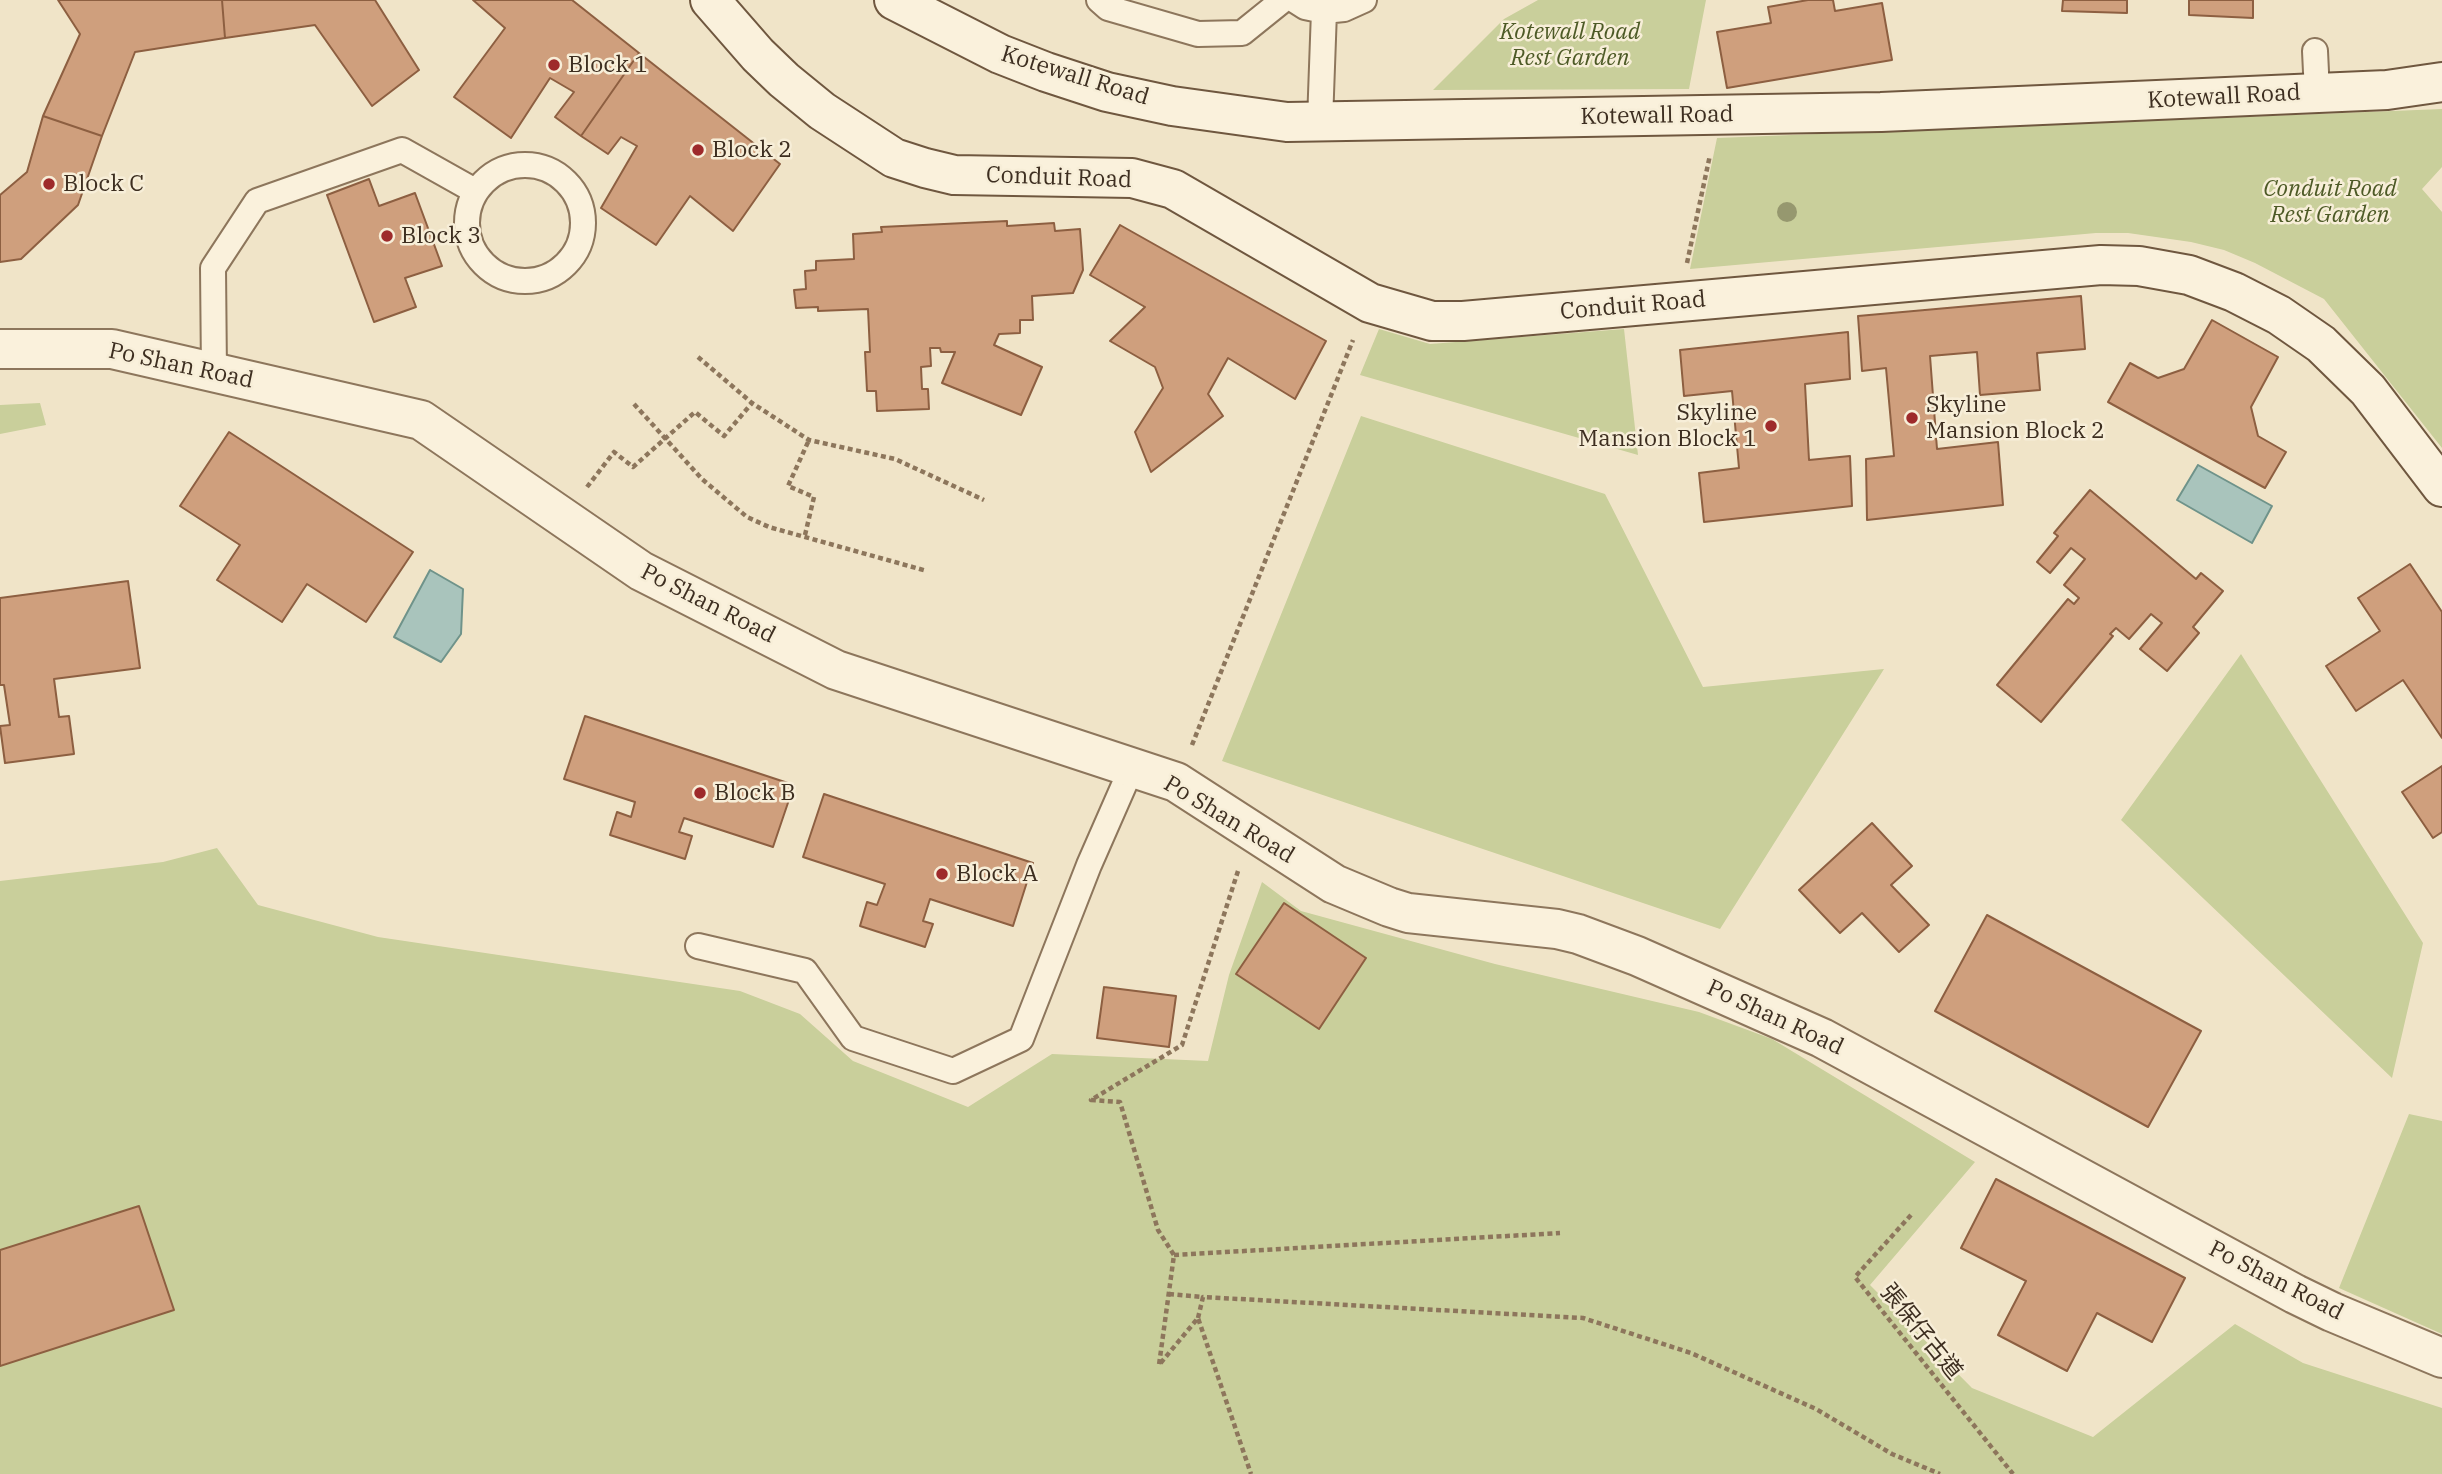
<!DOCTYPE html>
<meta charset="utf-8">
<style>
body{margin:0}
canvas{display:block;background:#f0e4c8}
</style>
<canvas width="2442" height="1474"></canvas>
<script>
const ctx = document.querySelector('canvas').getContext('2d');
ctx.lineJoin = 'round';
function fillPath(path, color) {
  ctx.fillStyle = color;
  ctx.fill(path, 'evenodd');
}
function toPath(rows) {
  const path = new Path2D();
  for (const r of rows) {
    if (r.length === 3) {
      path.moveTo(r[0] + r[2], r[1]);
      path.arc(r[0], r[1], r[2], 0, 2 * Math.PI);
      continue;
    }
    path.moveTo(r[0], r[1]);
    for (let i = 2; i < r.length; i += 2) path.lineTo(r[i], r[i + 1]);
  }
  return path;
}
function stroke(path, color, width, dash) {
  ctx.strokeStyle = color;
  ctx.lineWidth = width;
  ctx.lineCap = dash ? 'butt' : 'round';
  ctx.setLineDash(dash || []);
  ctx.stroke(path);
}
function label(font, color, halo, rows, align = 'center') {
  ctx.font = font + ' "IBM Plex Serif","Noto Sans TC",serif';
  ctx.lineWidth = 5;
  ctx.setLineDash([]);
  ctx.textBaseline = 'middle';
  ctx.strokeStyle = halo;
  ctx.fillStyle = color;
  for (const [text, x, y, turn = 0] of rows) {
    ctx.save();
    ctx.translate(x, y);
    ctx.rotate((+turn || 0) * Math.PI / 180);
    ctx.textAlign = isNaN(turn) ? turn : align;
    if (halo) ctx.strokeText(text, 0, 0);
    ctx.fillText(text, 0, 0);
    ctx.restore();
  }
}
fillPath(toPath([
 [1538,0,1706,0,1689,89,1433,90,1504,19],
 [2442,109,2442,167,2422,189,2442,212,2442,448,2324,299,2255,263,2224,250,2191,242,2128,233,2096,233,1690,269,1717,138],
 [1379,329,1430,344,1624,329,1638,455,1360,375],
 [40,403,46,425,0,434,0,405],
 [1361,416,1605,494,1703,687,1884,669,1720,929,1222,761],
 [2241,654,2423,943,2392,1078,2121,820],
 [217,848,258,905,378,937,740,991,800,1014,853,1061,968,1107,1052,1054,1208,1061,1229,975,1262,882,1301,911,1495,964,1699,1012,1772,1039,1975,1162,1870,1285,1972,1388,2093,1437,2235,1324,2303,1363,2442,1408,2442,1474,0,1474,0,881,163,862],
 [2409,1114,2442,1121,2442,1334,2339,1288]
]), '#c9cf9b');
const water = toPath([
 [2198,465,2272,506,2252,543,2177,500,2198,465],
 [430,570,463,589,461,634,441,662,394,637,430,570]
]);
fillPath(water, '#a9c4bc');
stroke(water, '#6f938a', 2);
const building = toPath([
 [58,0,222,0,225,38,135,52,102,136,43,116,80,34,58,0],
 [222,0,375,0,419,70,372,106,315,25,225,38,222,0],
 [473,0,572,0,639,53,581,136,555,117,574,92,550,78,511,138,454,97,505,28,473,0],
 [1808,0,1833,0,1835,11,1882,3,1892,60,1727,88,1717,32,1771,23,1768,7,1808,0],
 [2063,0,2127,0,2127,13,2062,11,2063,0],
 [2189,0,2253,0,2253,18,2189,15,2189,0],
 [639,53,780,164,733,231,690,196,656,245,601,208,637,146,621,137,608,154,581,136,639,53],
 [43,116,102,136,78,205,21,259,0,262,0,195,27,172,43,116],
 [369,179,379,206,415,193,442,266,405,278,416,307,374,322,327,195,369,179],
 [1007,221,1007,226,1054,223,1055,231,1080,229,1083,270,1073,293,1032,296,1033,320,1020,320,1020,333,999,334,994,345,1042,367,1021,415,942,383,955,352,941,352,940,348,930,348,931,366,921,367,922,389,928,389,929,409,877,411,876,391,867,391,865,352,870,352,868,309,818,311,818,307,796,308,794,290,806,289,805,271,816,270,816,261,854,259,853,234,882,232,881,227,1007,221],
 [1120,225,1326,341,1295,399,1228,358,1208,394,1223,416,1151,472,1135,432,1163,388,1155,367,1110,341,1145,307,1090,275,1120,225],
 [2081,296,2085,349,2037,353,2040,390,1980,395,1977,352,1930,356,1937,449,1998,442,2003,505,1867,520,1866,459,1894,456,1886,368,1862,371,1858,316,2081,296],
 [2212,320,2278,357,2251,407,2258,436,2286,452,2265,488,2108,402,2130,363,2158,378,2184,369,2212,320],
 [1848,332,1850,379,1805,384,1809,460,1850,456,1852,506,1704,522,1699,473,1739,468,1732,391,1684,396,1680,350,1848,332],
 [229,432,413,552,366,622,307,584,282,622,217,580,240,545,180,506,229,432],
 [2090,490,2196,579,2201,573,2223,591,2193,627,2199,633,2167,671,2140,649,2162,623,2151,614,2129,639,2116,628,2110,634,2113,636,2041,722,1997,685,2068,599,2074,604,2079,598,2064,585,2085,559,2071,548,2050,573,2037,562,2058,536,2054,533,2090,490],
 [2410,564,2442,612,2442,738,2403,680,2356,711,2326,666,2380,631,2358,598,2410,564],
 [128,581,140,668,54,679,59,717,69,716,74,754,5,763,0,726,10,725,4,685,0,685,0,598,128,581],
 [585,716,794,785,773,847,684,818,679,832,692,836,685,859,610,835,617,812,631,817,635,802,564,779,585,716],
 [2442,766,2442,832,2433,838,2402,792,2442,766],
 [824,794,1033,863,1013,926,930,899,923,921,933,924,925,947,860,926,867,902,877,905,885,884,803,857,824,794],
 [1872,823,1912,866,1891,885,1929,925,1899,952,1862,913,1840,933,1799,890,1872,823],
 [1284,903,1366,958,1319,1029,1236,974,1284,903],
 [1987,915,2201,1031,2148,1127,1935,1011,1987,915],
 [1104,987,1176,996,1169,1047,1097,1038,1104,987],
 [1996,1179,2185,1278,2152,1342,2097,1313,2067,1371,1998,1335,2026,1281,1961,1248,1996,1179],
 [139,1206,174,1310,0,1366,0,1250,139,1206]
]);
fillPath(building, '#cf9f7d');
stroke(building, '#8d5f41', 2);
const lane = toPath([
 [1099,0,1108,8,1198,34,1242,33,1283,0],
 [1294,0,1305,7,1324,11,1344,9,1364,0],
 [2315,51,2317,93],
 [1320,122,1324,11],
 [525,223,58],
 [214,373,213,268,257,201,402,150,475,191],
 [698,946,805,971,853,1038,953,1071,1021,1039,1089,865,1132,767]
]);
const street = toPath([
 [0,349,112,349,421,420,641,571,836,670,1176,782,1334,884,1389,907,1408,913,1557,929,1578,934,1637,956,1822,1038,2295,1294,2332,1312,2442,1358]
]);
const secondary = toPath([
 [710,0,758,55,784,80,822,111,894,158,925,168,954,175,1132,178,1173,189,1370,303,1432,321,1463,321,2101,265,2139,266,2189,275,2234,292,2279,315,2321,344,2368,390,2442,487],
 [894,0,1000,54,1046,72,1107,92,1172,106,1287,122,1881,112,2387,90,2442,82]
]);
stroke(lane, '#8d765c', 28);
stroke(street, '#8d765c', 42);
stroke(secondary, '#6f573f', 42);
stroke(toPath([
 [1687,263,1710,155],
 [698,357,752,403,809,440,895,459,984,500],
 [634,404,702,479,747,517,769,527,927,571],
 [587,487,614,452,633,467,695,412,724,436,752,403],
 [805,535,814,497,788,486,809,440],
 [1192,745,1353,340],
 [1238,871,1182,1045,1091,1100,1120,1102,1158,1230,1174,1255,1159,1365,1198,1318,1251,1474],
 [1911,1215,1855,1277,2013,1474],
 [1174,1255,1560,1233],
 [1169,1294,1203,1297],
 [1198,1318,1203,1297,1583,1318,1691,1353,1816,1409,1892,1454,1940,1474]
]), '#8d765c', 4.5, [5, 3.5]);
stroke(lane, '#faf1dc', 24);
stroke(street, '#faf1dc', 38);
stroke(secondary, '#faf1dc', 38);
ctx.fillStyle = '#96986f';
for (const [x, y] of [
 [1787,212]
]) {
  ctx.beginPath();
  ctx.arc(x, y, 10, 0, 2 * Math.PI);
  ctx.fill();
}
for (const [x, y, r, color] of [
 [554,65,7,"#9e2a2b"],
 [698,150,7,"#9e2a2b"],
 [49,184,7,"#9e2a2b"],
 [387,236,7,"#9e2a2b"],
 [1912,418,7,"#9e2a2b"],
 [1771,426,7,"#9e2a2b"],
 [700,793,7,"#9e2a2b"],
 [942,874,7,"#9e2a2b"]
]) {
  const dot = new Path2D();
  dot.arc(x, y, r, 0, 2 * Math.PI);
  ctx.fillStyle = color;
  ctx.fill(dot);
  stroke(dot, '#f7eed8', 2.5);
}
label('italic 23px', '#4d5a26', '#f7eed8', [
 ["Kotewall Road",1570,32],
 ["Rest Garden",1570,58],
 ["Conduit Road",2330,189],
 ["Rest Garden",2330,215]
]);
label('23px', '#3d2e20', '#f7eed8', [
 ["Block 1",568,65],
 ["Block 2",712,150],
 ["Block C",63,184],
 ["Block 3",401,236],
 ["Skyline",1926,405],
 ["Mansion Block 2",1926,431],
 ["Skyline",1757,413,"right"],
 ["Mansion Block 1",1757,439,"right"],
 ["Block B",714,793],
 ["Block A",956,874]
], 'left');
label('23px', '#3d2e20', '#f7eed8', [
 ["Kotewall Road",1075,76,17],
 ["Kotewall Road",2224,97,-3],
 ["Kotewall Road",1657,116,-1],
 ["Conduit Road",1059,178,2],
 ["Conduit Road",1633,306,-5],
 ["Po Shan Road",181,366,12],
 ["Po Shan Road",708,604,27],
 ["Po Shan Road",1229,820,31],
 ["Po Shan Road",1775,1018,25],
 ["Po Shan Road",2276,1281,27],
 ["張保仔古道",1921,1332,51]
]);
</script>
